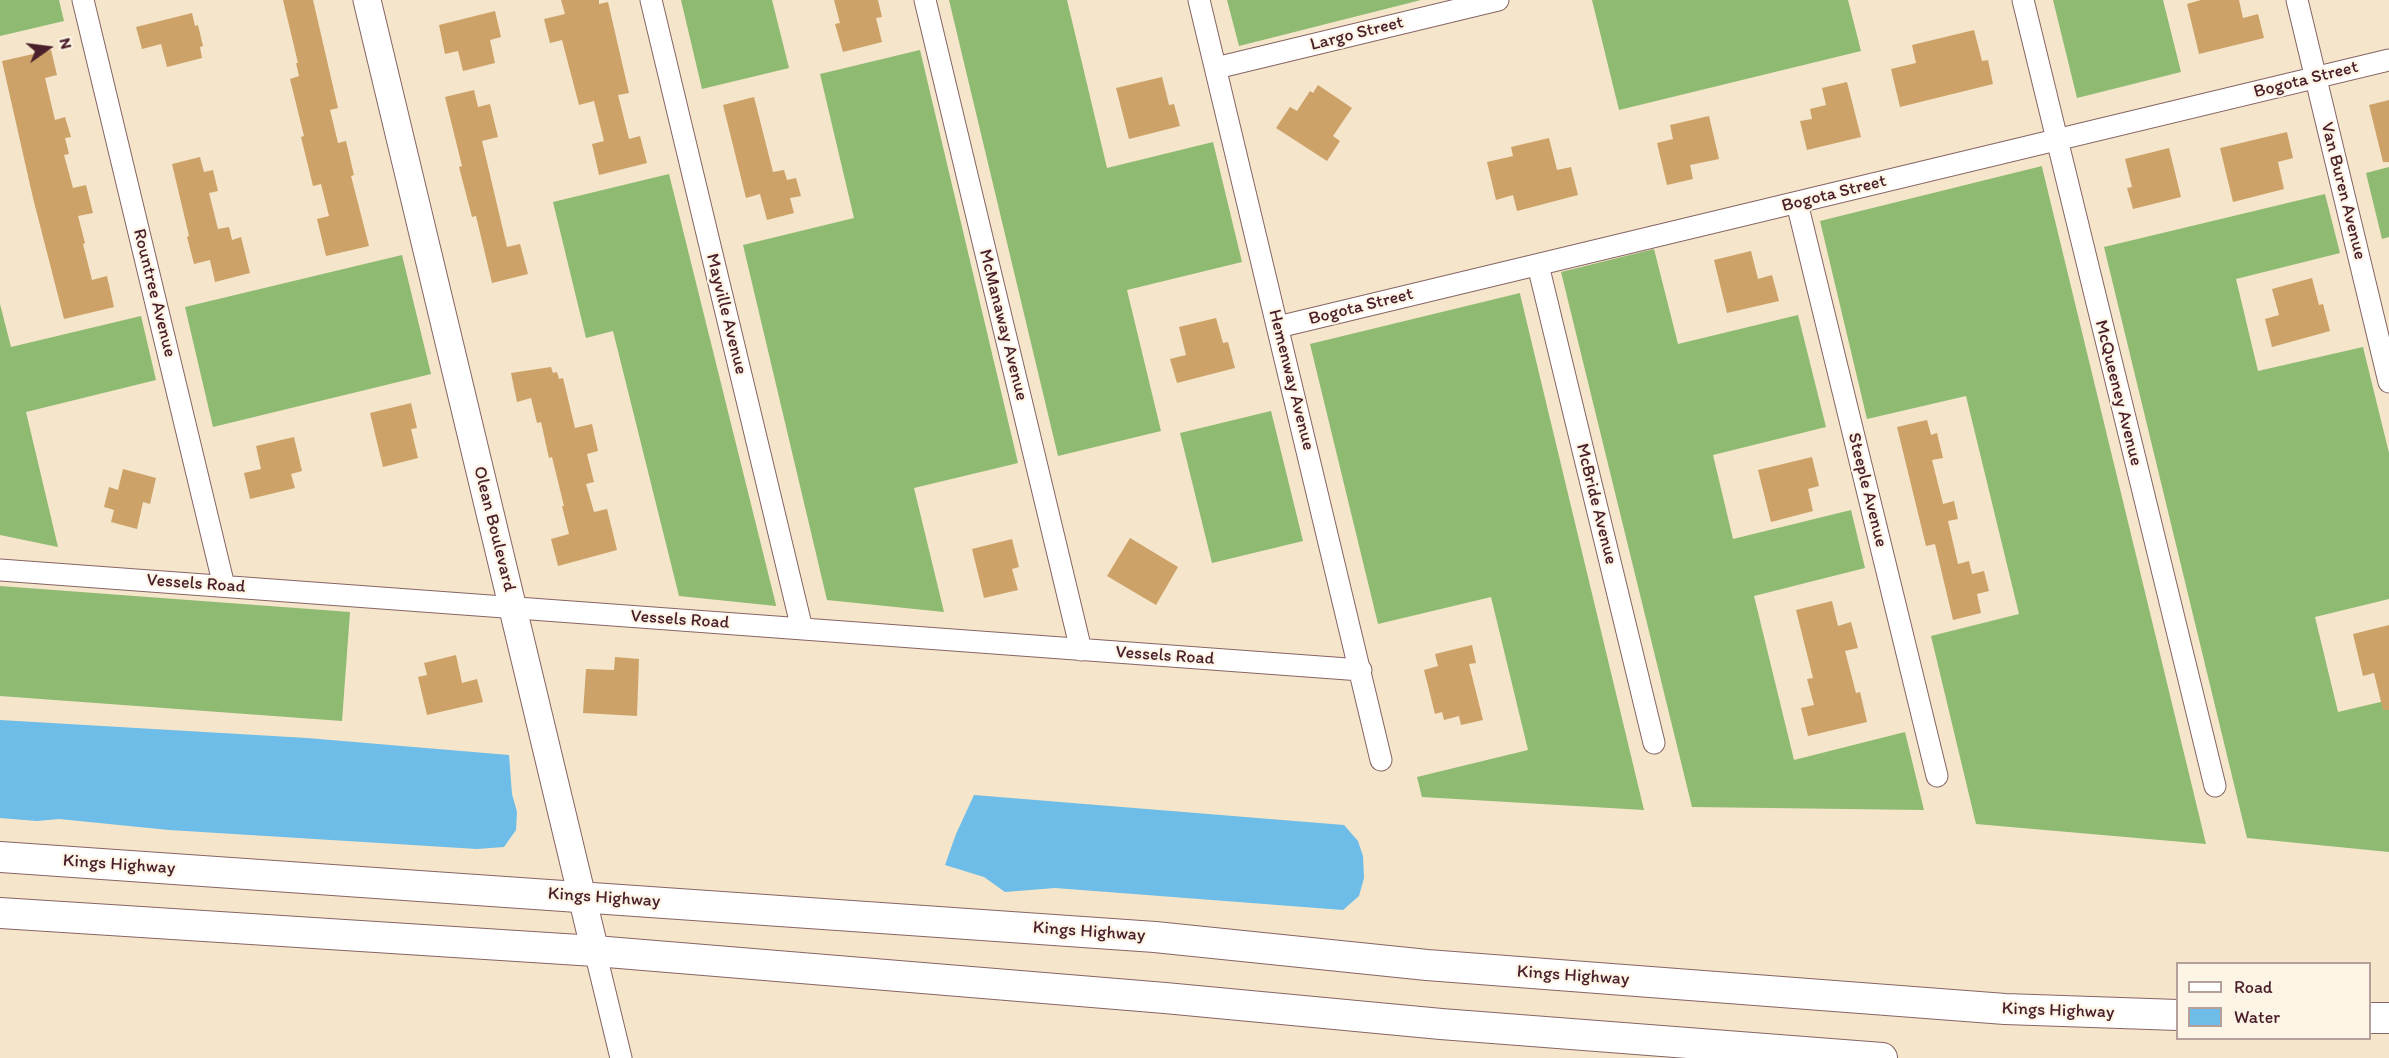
<!DOCTYPE html>
<style>
body{margin:0}
#map{position:relative;width:2389px;height:1058px;overflow:hidden;background:#f5e5ca;font-family:Itim,sans-serif}
canvas{display:block}
.legend{position:absolute;left:2176px;top:962px;width:195px;height:78px;box-sizing:border-box;background:#fcf5e5;border:2px solid #b59f9b;margin:0;padding:8px 10px;list-style:none;font-size:18px;color:#4a1f2b}
.legend li{display:flex;align-items:center;gap:12px;height:30px}
.legend b{width:30px;border:2px solid #b59f9b}
.north{position:absolute;left:18px;top:18px;width:60px;height:60px;-webkit-text-stroke:4px #fcf5e5;paint-order:stroke;rotate:76deg;font-size:16px;font-weight:700;line-height:24px;text-align:center;color:#4a1f2b}
.north::after{content:'';display:block;margin:auto;width:21px;height:27px;background:#4a1f2b;clip-path:polygon(50% 0,100% 100%,50% 72%,0 100%)}
</style>
<div id="map">
<canvas width="2389" height="1058"></canvas>
<ul class="legend">
<li><b style="height:8px;background:#fff"></b>Road</li>
<li><b style="height:16px;background:#6dbde8"></b>Water</li>
</ul>
<div class="north">N</div>
</div>
<script>
const ctx = document.querySelector('canvas').getContext('2d');
ctx.lineJoin = 'round';
function fillPath(path, color) {
  ctx.fillStyle = color;
  ctx.fill(path, 'evenodd');
}
function toPath(rows) {
  const path = new Path2D();
  for (const r of rows) {
    path.moveTo(r[0], r[1]);
    for (let i = 2; i < r.length; i += 2) path.lineTo(r[i], r[i + 1]);
  }
  return path;
}
function stroke(path, color, width, dash) {
  ctx.strokeStyle = color;
  ctx.lineWidth = width;
  ctx.lineCap = dash ? 'butt' : 'round';
  ctx.setLineDash(dash || []);
  ctx.stroke(path);
}
function label(font, color, halo, rows, align = 'center') {
  ctx.font = font + ' Itim,sans-serif';
  ctx.lineWidth = 4.5;
  ctx.setLineDash([]);
  ctx.textBaseline = 'middle';
  ctx.strokeStyle = halo;
  ctx.fillStyle = color;
  for (const [text, x, y, turn = 0] of rows) {
    ctx.save();
    ctx.translate(x, y);
    ctx.rotate((+turn || 0) * Math.PI / 180);
    ctx.textAlign = isNaN(turn) ? turn : align;
    if (halo) ctx.strokeText(text, 0, 0);
    ctx.fillText(text, 0, 0);
    ctx.restore();
  }
}
fillPath(toPath([
 [0,0,59,0,64,21,0,36],
 [681,0,772,0,789,68,702,89],
 [949,0,1067,0,1107,168,1213,142,1242,262,1127,290,1161,431,1058,456],
 [1227,0,1421,0,1239,46],
 [1592,0,1848,0,1861,51,1619,110],
 [2053,0,2163,0,2181,72,2077,98],
 [920,50,1018,463,914,488,944,612,827,600,743,245,854,218,820,74],
 [2042,166,2042,167,2206,844,1976,824,1931,636,2019,614,1966,396,1867,419,1820,221],
 [2389,167,2389,237,2382,239,2366,173],
 [669,174,776,605,776,606,679,596,613,331,586,338,553,202],
 [2325,194,2340,253,2236,279,2258,371,2363,347,2389,453,2389,599,2315,617,2338,712,2389,700,2389,852,2247,838,2104,247],
 [1654,249,1678,344,1798,315,1826,427,1713,455,1733,539,1851,510,1865,568,1754,596,1794,760,1905,732,1924,810,1692,807,1561,272],
 [402,255,431,374,213,427,185,307],
 [1520,293,1520,294,1644,810,1422,797,1417,777,1528,750,1491,597,1378,624,1310,344],
 [0,304,11,347,141,316,156,380,26,412,58,547,0,535],
 [1271,411,1303,541,1212,563,1180,433],
 [0,586,350,612,342,721,0,696]
]), '#8eba71');
fillPath(toPath([
 [0,720,307,738,509,755,512,794,517,812,516,830,504,847,477,849,169,830,59,819,37,821,0,818],
 [974,795,1344,825,1358,841,1363,856,1364,878,1359,896,1343,910,1055,888,1005,892,984,877,945,865,956,834]
]), '#6dbde8');
fillPath(toPath([
 [283,0,313,0,338,108,330,110,338,143,346,141,354,175,351,176,369,246,326,256,317,219,329,216,321,184,313,186,301,137,304,136,290,79,299,76,296,63,298,63],
 [561,0,599,0,599,4,608,2,629,93,618,95,629,139,640,136,647,163,599,175,592,144,604,141,594,101,579,105,562,40,550,43,544,19,565,14],
 [834,0,878,0,882,17,876,18,882,42,843,52,835,24,840,23],
 [2201,0,2239,0,2243,18,2258,14,2264,38,2199,54,2187,4],
 [495,11,501,37,490,40,495,63,463,71,458,51,445,54,439,25],
 [192,13,195,26,198,25,203,46,200,47,202,58,167,67,161,44,142,49,136,27],
 [1974,30,1982,61,1988,60,1993,84,1900,107,1891,69,1916,63,1912,45],
 [51,50,57,75,45,78,55,120,65,117,71,137,65,138,69,154,64,155,73,188,86,185,93,213,78,216,85,243,83,244,92,280,107,276,114,307,64,319,33,198,2,61],
 [1162,77,1169,105,1174,104,1180,126,1129,139,1116,88],
 [1847,82,1861,137,1807,150,1800,121,1812,119,1810,109,1826,105,1822,88],
 [1318,85,1352,108,1333,136,1340,141,1327,161,1276,128,1290,107,1297,111,1310,91,1313,93],
 [474,90,478,107,490,104,498,137,482,141,507,247,520,244,528,274,492,283,476,216,472,217,459,167,462,166,445,97],
 [754,97,773,172,784,170,787,180,796,178,801,196,790,198,794,213,767,220,760,194,746,198,723,105],
 [2389,100,2389,162,2383,162,2369,105],
 [1709,116,1719,159,1690,165,1693,179,1667,185,1657,143,1673,139,1670,125],
 [2287,132,2293,158,2278,162,2284,189,2233,202,2220,148],
 [1549,138,1557,170,1571,167,1578,195,1517,211,1513,195,1496,200,1487,162,1513,156,1511,147],
 [2169,148,2181,197,2133,209,2127,188,2132,187,2125,159],
 [200,157,204,172,213,170,218,191,209,193,218,229,229,227,232,240,241,237,250,273,215,282,210,260,194,264,187,237,189,236,172,164],
 [1751,251,1758,279,1772,275,1779,301,1727,313,1714,260],
 [2312,278,2319,305,2323,304,2330,331,2272,347,2265,319,2279,315,2272,289],
 [1216,318,1223,343,1228,342,1235,368,1177,383,1170,359,1186,355,1179,327],
 [551,367,553,373,557,372,559,379,563,378,575,428,592,424,598,451,587,454,594,482,586,484,594,512,607,509,617,550,558,566,551,539,569,534,562,506,564,506,552,457,549,458,541,422,537,423,531,398,517,402,511,373],
 [411,403,417,428,411,429,418,458,383,467,370,413],
 [1927,420,1931,435,1937,433,1943,458,1932,460,1943,504,1954,501,1958,519,1948,521,1958,564,1969,561,1972,574,1984,571,1989,591,1977,594,1981,613,1953,620,1935,544,1926,546,1897,427],
 [294,437,302,471,291,474,295,488,250,499,244,473,261,469,256,446],
 [1812,457,1819,486,1808,489,1813,511,1771,522,1758,470],
 [123,469,156,478,150,504,143,502,137,529,111,522,114,510,104,507,109,487,118,490],
 [1130,538,1178,567,1156,605,1107,576],
 [1012,539,1019,567,1012,569,1018,590,984,598,972,549],
 [1832,601,1838,626,1851,622,1858,648,1845,651,1856,693,1860,692,1867,722,1808,736,1801,708,1814,705,1807,679,1813,678,1796,610],
 [2389,625,2389,710,2383,710,2374,673,2363,676,2353,634],
 [1472,645,1476,663,1469,664,1483,720,1461,725,1459,716,1444,720,1442,712,1435,714,1424,670,1438,666,1435,654],
 [456,655,462,683,477,679,483,702,427,715,418,677,427,675,424,663],
 [615,657,639,659,637,716,583,713,586,669,614,670]
]), '#cca268');
const minor = toPath([
 [83,0,224,586],
 [651,0,802,629],
 [925,0,1081,650],
 [1199,0,1381,760],
 [2023,0,2215,786],
 [2297,0,2389,382],
 [1216,68,1498,0],
 [1797,203,1937,776],
 [1538,265,1654,743],
 [1278,327,2389,60],
 [0,570,1361,670],
 [595,951,621,1058]
]);
const tertiary = toPath([
 [367,0,595,951]
]);
const secondary = toPath([
 [0,857,1155,937,1427,965,2005,1009,2178,1015],
 [0,913,595,951,1165,998,1441,1024,1882,1058],
 [2370,1018,2389,1018]
]);
stroke(minor, '#866463', 23);
stroke(tertiary, '#866463', 29);
stroke(secondary, '#866463', 32);
stroke(minor, '#fff', 21);
stroke(tertiary, '#fff', 27);
stroke(secondary, '#fff', 30);
label('18px', '#4a1f2b', '#fcf5e5', [
 ["Largo Street",1357,34,-14],
 ["Bogota Street",2306,80,-14],
 ["Van Buren Avenue",2343,191,76],
 ["Bogota Street",1834,194,-14],
 ["Rountree Avenue",154,293,76],
 ["Bogota Street",1361,307,-14],
 ["Mayville Avenue",726,314,76],
 ["McManaway Avenue",1003,325,76],
 ["Hemenway Avenue",1291,380,76],
 ["McQueeney Avenue",2118,393,76],
 ["Steeple Avenue",1867,490,76],
 ["McBride Avenue",1596,504,76],
 ["Olean Boulevard",494,529,76],
 ["Vessels Road",196,584,4],
 ["Vessels Road",680,620,4],
 ["Vessels Road",1165,656,4],
 ["Kings Highway",119,865,4],
 ["Kings Highway",604,898,4],
 ["Kings Highway",1089,932,4],
 ["Kings Highway",1573,976,4],
 ["Kings Highway",2058,1011,2]
]);
</script>
